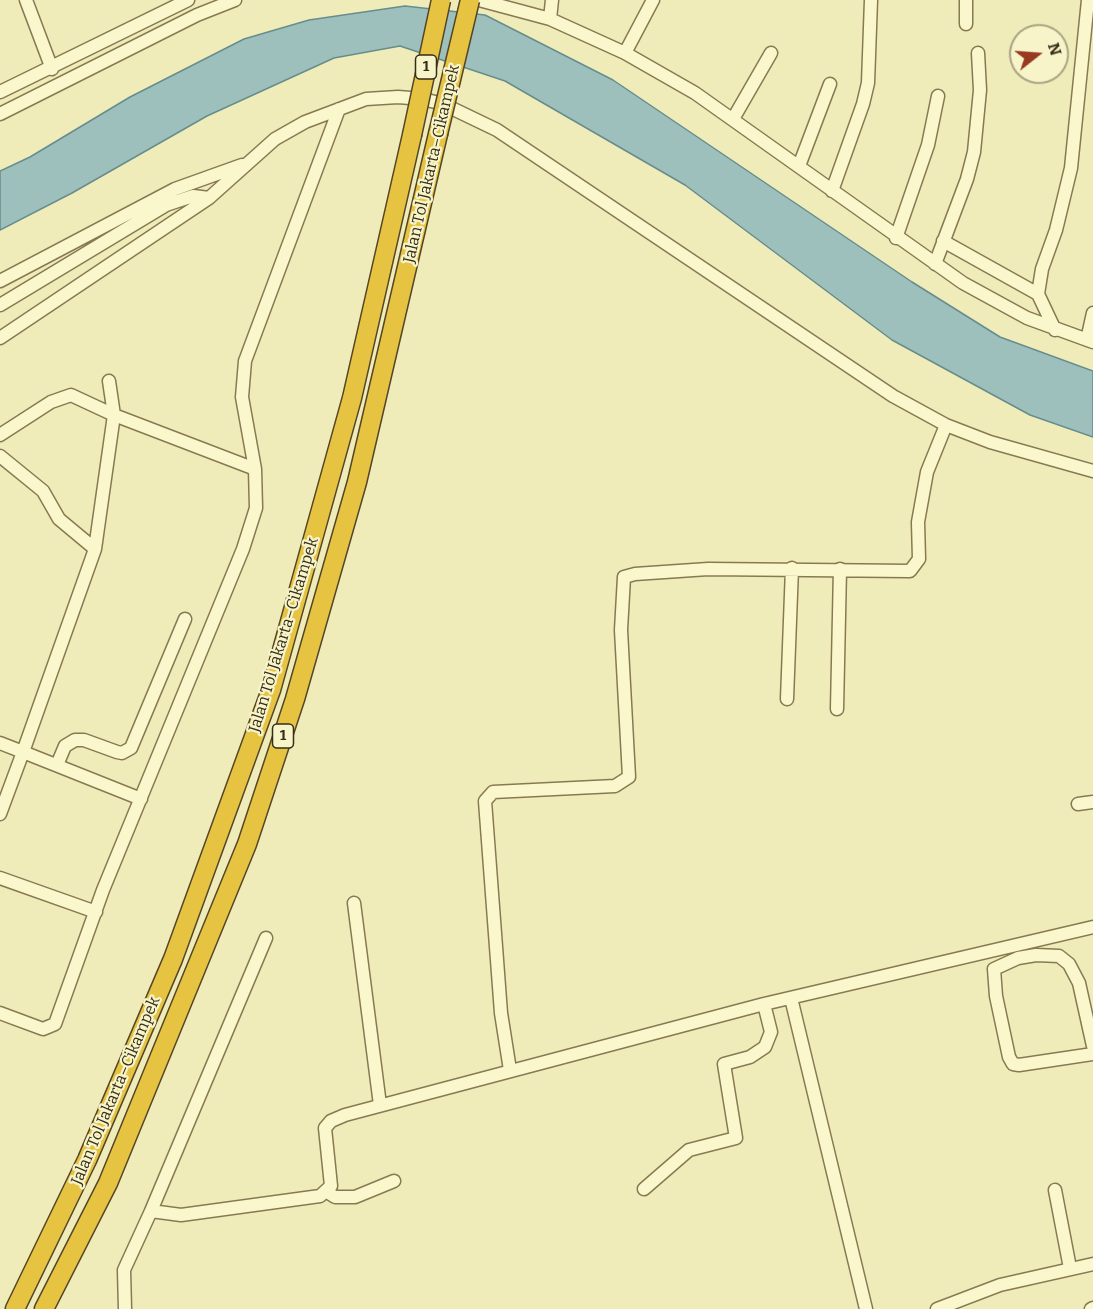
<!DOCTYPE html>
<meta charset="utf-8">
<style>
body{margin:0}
#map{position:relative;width:1093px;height:1309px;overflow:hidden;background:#f0ecb9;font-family:Bitter,serif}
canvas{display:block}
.north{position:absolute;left:1009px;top:24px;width:60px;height:60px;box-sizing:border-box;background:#f7f4c9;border:2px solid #a9a483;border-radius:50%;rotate:73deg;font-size:16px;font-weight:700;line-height:24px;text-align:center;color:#352d19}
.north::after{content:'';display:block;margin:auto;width:21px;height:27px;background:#993a20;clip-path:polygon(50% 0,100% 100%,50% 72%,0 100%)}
</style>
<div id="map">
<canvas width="1093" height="1309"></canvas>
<div class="north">N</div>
</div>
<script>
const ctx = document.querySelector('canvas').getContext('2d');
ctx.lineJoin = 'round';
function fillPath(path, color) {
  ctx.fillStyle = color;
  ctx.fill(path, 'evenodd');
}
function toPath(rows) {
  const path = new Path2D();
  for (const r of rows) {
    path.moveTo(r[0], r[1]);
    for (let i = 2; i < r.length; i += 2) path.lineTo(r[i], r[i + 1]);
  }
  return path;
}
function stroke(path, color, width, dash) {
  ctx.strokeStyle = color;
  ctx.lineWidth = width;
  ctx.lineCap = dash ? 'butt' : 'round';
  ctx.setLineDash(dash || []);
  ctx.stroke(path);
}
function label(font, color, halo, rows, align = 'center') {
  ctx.font = font + ' Bitter,serif';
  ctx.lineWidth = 4.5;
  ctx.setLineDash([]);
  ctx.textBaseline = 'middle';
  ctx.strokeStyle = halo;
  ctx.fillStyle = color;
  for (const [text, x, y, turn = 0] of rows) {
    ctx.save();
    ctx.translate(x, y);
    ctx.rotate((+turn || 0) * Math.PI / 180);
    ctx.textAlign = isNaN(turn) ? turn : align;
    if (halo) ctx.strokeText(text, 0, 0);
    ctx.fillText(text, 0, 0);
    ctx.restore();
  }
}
const water = toPath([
 [405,6,485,15,613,80,912,282,1000,337,1093,371,1093,437,1030,415,892,340,685,185,505,81,400,46,334,58,207,116,72,193,0,230,0,171,30,157,130,97,244,39,309,20,405,6]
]);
fillPath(water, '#9ec0bd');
stroke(water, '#668d8c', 1.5);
const minor = toPath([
 [26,0,52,69],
 [479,0,550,19,625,53,695,93,963,283,1027,318,1093,342],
 [550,19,552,0],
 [966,24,966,0],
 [625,53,653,0],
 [0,92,188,0],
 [0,114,197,15,235,0],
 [733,119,771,53],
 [799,166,830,84],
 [832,191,863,104,868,83,871,0],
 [896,238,928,145,938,96],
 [943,241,1038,294],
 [935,264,967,179,974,152,980,90,978,53],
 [0,281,175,189,242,165],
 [0,305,166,205,193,196,209,198],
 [1055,330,1038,294,1042,269,1056,230,1071,168,1088,0],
 [0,338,209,198,275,139,305,122,366,99,398,97,423,99,443,104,497,130,893,396,946,425,990,442,1093,471],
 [1087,340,1093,313],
 [0,435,51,402,71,395,114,415,255,469],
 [0,456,43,491,59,519,95,549],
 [787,699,792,568],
 [837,709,840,569],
 [0,743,23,752,95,549,114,415,109,381],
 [57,765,65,746,75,740,84,740,117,752,122,753,131,748,185,619],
 [1078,804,1093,802],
 [0,814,23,752,141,799],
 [0,878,96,912],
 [354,903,380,1105],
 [791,998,866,1309],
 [0,1013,43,1029,55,1024,103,890,243,549,256,508,255,469,242,397,245,361,339,109],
 [1093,1046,1079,983,1069,964,1059,956,1036,955,1018,958,994,969,996,996,1009,1057,1013,1064,1019,1065,1093,1054],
 [510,1070,501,1013,485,801,493,792,615,786,629,777,621,630,624,577,635,574,708,569,910,571,919,559,918,522,927,472,946,425],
 [644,1189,689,1150,736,1138,724,1064,750,1057,765,1047,771,1032,764,1004],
 [1055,1190,1070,1268],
 [327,1192,335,1197,355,1197,394,1181],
 [151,1211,266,938],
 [125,1309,124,1270,151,1211,181,1215,320,1196,331,1186,325,1128,331,1121,345,1115,764,1004,1093,927],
 [937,1309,1000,1285,1093,1264],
 [1091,1309,1093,1308]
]);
const highway = toPath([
 [15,1309,87,1160,173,959,271,690,352,398,412,135],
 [44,1309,108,1183,247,844,295,699,357,482,438,134]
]);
stroke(minor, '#877a53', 15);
stroke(highway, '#544628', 21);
stroke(minor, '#fbf7cc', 12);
stroke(highway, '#e7c342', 18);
const highwayBridge = toPath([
 [438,134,470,0],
 [412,135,441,0]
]);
stroke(highwayBridge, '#544628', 21, []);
stroke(highwayBridge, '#e7c342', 18);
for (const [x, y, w] of [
 [426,67,21],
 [283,736,21]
]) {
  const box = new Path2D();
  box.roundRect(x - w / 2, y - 12, w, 24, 4.5);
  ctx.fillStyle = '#f7f4c9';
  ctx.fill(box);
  stroke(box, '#352d19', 1.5);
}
label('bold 15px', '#352d19', null, [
 ["1",426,67],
 ["1",283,736]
]);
label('16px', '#352d19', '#f7f4c9', [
 ["Jalan Tol Jakarta–Cikampek",432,164,-77],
 ["Jalan Tol Jakarta–Cikampek",284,635,-73],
 ["Jalan Tol Jakarta–Cikampek",116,1091,-67]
]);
</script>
